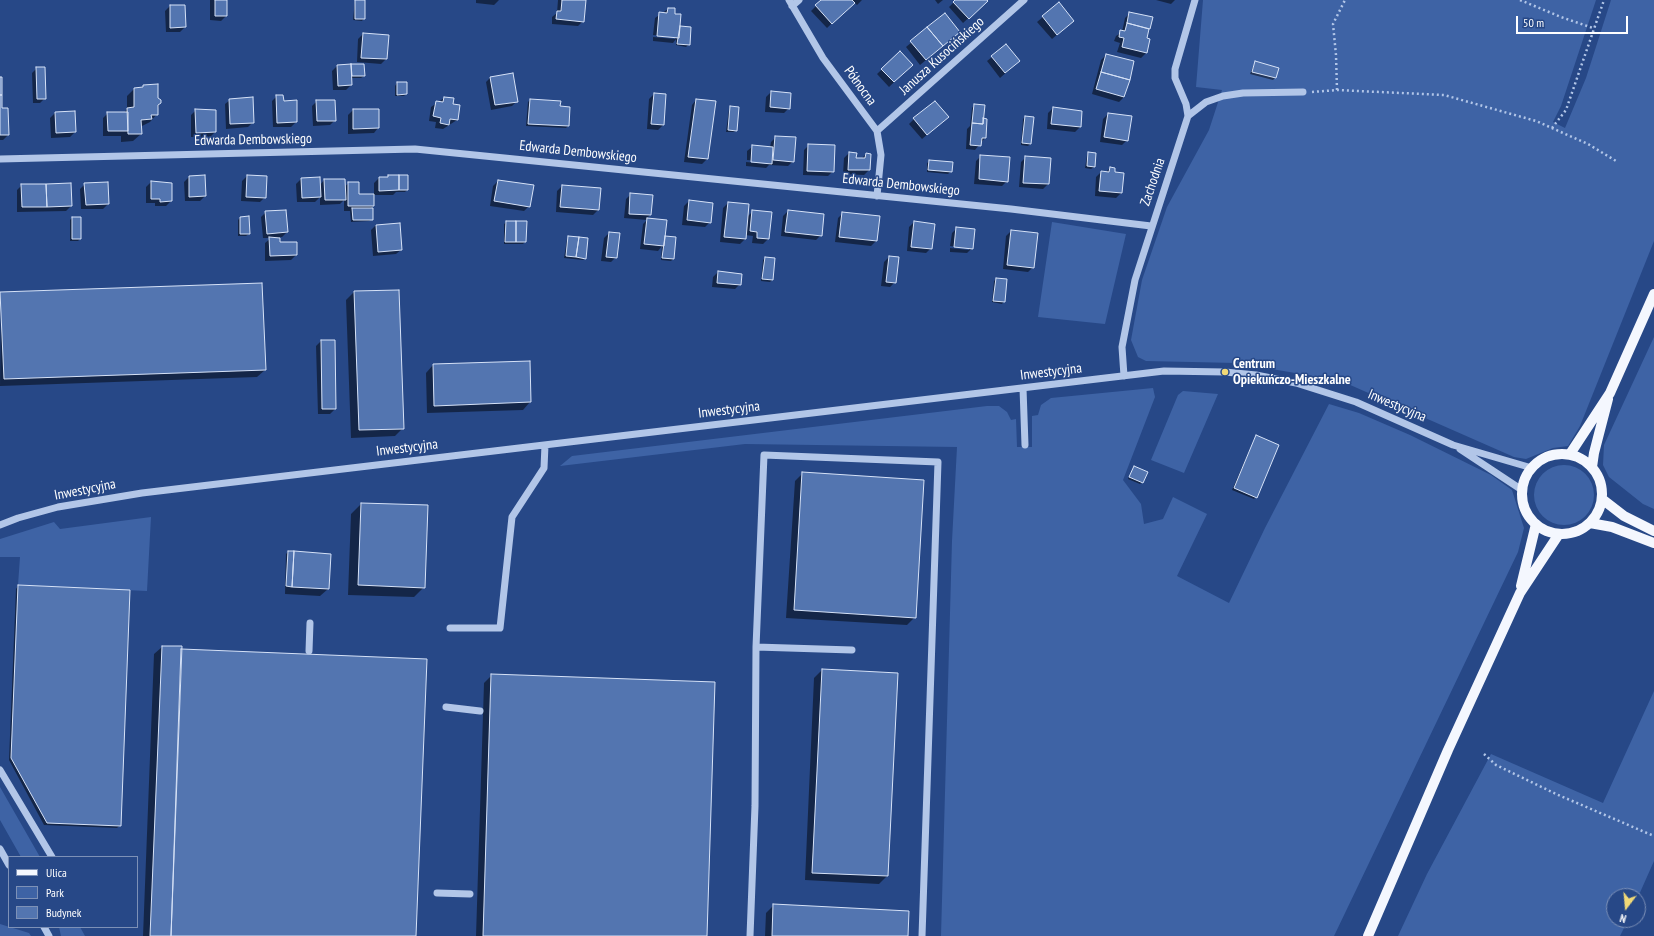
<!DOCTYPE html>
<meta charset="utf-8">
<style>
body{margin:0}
#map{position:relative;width:1654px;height:936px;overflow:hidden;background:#274887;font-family:"PT Sans Narrow",sans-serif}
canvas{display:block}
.legend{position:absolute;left:8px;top:856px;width:130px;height:72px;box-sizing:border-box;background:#274887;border:1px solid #7d91b7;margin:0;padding:5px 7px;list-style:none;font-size:12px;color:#fff}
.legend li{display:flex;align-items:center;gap:8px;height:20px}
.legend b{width:20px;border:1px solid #7d91b7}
.north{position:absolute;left:1606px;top:888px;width:40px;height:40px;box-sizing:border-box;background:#274887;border:1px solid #7d91b7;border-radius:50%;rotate:196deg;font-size:11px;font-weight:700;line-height:16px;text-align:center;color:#fff}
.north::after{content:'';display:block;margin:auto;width:14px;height:18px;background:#f1d977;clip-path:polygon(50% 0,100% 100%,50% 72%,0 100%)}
.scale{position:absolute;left:1516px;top:16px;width:112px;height:18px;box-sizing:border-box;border:2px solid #fff;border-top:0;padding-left:5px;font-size:12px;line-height:14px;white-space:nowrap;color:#fff;-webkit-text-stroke:3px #274887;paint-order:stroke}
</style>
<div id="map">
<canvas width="1654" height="936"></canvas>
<ul class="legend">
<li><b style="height:5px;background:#f4f7fe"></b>Ulica</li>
<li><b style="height:11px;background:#3e63a5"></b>Park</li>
<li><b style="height:11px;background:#5375b0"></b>Budynek</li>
</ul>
<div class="north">N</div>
<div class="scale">50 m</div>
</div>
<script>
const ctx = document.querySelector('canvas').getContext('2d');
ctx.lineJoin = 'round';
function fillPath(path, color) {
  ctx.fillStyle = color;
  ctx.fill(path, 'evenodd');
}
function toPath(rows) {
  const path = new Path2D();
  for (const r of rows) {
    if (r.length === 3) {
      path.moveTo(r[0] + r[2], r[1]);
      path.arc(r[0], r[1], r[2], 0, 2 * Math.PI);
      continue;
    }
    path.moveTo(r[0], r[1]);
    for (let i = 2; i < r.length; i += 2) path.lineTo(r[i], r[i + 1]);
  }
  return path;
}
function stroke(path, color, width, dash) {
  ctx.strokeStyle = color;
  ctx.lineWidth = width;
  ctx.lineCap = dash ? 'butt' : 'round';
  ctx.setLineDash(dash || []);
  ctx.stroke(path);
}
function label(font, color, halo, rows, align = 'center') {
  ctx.font = font + ' "PT Sans Narrow",sans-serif';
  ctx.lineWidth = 3;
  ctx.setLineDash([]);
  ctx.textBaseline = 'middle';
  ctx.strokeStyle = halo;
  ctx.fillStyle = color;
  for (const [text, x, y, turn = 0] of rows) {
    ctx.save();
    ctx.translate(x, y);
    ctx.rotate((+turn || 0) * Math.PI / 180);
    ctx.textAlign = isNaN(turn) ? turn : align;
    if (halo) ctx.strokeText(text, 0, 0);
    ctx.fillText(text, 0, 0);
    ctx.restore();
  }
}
fillPath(toPath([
 [1203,0,1596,0,1561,106,1553,122,1565,128,1586,78,1611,0,1654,0,1654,241,1580,426,1568,446,1553,448,1526,459,1514,457,1348,384,1313,376,1236,363,1146,361,1138,357,1131,340,1142,280,1167,207,1209,130,1222,90,1196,87],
 [1052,222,1126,234,1105,324,1038,317],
 [1654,337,1654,509,1643,504,1609,477,1603,465,1604,445],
 [1153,388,1155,397,1123,480,1141,504,1144,524,1163,519,1173,497,1207,514,1177,576,1229,603,1265,528,1329,404,1359,413,1410,435,1491,475,1512,490,1524,528,1518,552,1334,936,941,936,952,541,957,447,745,444,560,466,572,456,987,406,999,406,1007,412,1011,420,1016,419,1017,447,1032,447,1032,416,1038,415,1041,405,1051,398],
 [1183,391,1218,394,1184,473,1151,460,1178,395],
 [1564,495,30],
 [151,517,147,591,18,585,20,557,0,557,0,539,54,522,60,529],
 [1654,691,1654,861,1638,897,1614,896,1614,920,1628,920,1620,936,1398,936,1427,874,1491,754,1603,803],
 [0,787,40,857,21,857,0,820],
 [0,924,29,933,31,936,0,936],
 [59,927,80,927,85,936,61,936]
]), '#3e63a5');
fillPath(toPath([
 [210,0,226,0,226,16,221,21,210,20],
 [355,0,364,0,364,18,362,21,353,20],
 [476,0,499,0,494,5,476,3],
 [558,0,585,0,583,21,578,26,552,24,552,17,557,13],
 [822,0,862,0,857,5,854,2,827,28,811,11],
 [935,0,943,0,938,4],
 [956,0,986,0,987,1,963,23,949,7],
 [1156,0,1175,0,1171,4],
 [1059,3,1073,21,1052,39,1037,22],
 [170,6,185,27,180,32,166,32,165,11],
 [668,9,674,15,689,44,686,47,676,45,676,39,673,43,653,41,653,37,675,39,675,37,653,35,655,18],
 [1130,13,1151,18,1146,39,1146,53,1141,58,1117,52,1120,43,1114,41,1116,36,1122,32,1125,18],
 [945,14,954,37,920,65,906,47],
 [363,34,386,59,381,64,357,62,358,39],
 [900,52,912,65,889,87,877,74],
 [1106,55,1124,97,1119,102,1092,94,1101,60],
 [992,57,1019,61,1000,78,987,61],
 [1255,62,1277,69,1275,78,1273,80,1250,74],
 [363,65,364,76,361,78,351,78,351,85,346,90,333,90,332,71,337,66],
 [37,68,45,98,40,103,33,103,32,73],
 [491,77,517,101,512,106,491,110,486,82],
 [0,78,1,109,8,135,3,140,0,140],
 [397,83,406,94,404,96,395,96,395,86],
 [144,86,160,100,157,114,150,122,140,127,141,134,133,141,121,142,121,136,103,136,103,118,108,113,124,113,127,109,127,96,134,89,141,88],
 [771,92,789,108,784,113,765,112,766,97],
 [654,94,665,95,663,125,658,130,647,129,649,99],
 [277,96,296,122,291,127,273,127,272,101],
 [444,98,452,105,459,106,457,120,443,129,435,128,436,122,429,121,431,107],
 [230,100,253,122,248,127,226,129,225,104],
 [530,100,559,107,568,126,566,128,526,126,528,102],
 [696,100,715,102,707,159,702,164,684,162,692,105],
 [317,101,335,120,330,125,313,126,312,106],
 [974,105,982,119,985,138,975,150,966,149,967,129,970,126,972,108],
 [731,107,736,130,734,132,726,132,729,109],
 [1053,108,1080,127,1075,132,1047,129,1048,113],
 [196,110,215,132,210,137,191,137,191,115],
 [353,110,378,128,374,133,348,134,348,115],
 [55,113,75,132,70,137,51,138,50,118],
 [1108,114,1127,140,1122,145,1100,142,1103,119],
 [1025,117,1030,144,1028,146,1021,145,1023,119],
 [914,119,942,122,922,139,909,124],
 [776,137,793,161,788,166,769,165,766,168,746,166,746,162,768,164,768,162,747,160,747,151,752,147,770,148,771,142],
 [809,145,833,171,828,176,803,175,804,150],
 [849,153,855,159,861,159,866,154,869,170,864,175,843,174,844,158],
 [1089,153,1094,167,1091,169,1085,168,1087,155],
 [981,156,1007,181,1002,186,974,184,976,161],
 [1026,157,1050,159,1048,184,1043,189,1019,187,1021,162],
 [930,161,951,171,948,174,927,172,927,163],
 [1110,168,1121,193,1116,198,1095,196,1096,177,1101,172,1106,172],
 [204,176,205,196,200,201,185,201,184,182,189,177],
 [247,176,265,197,260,202,241,201,242,181],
 [407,176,407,190,405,192,396,192,393,195,373,195,373,206,369,209,372,219,369,221,351,222,350,211,344,211,344,200,340,204,320,205,320,197,315,202,297,202,296,184,301,179,320,185,324,180,344,187,349,183,358,195,374,195,374,183,379,178],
 [498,181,529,206,524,211,490,206,493,186],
 [151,182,171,201,166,206,155,206,155,203,146,203,146,187],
 [85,184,108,204,103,209,81,209,80,189],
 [22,185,71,206,66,211,17,212,17,190],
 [562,186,598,210,593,215,556,212,557,191],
 [631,194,650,215,646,219,666,221,664,237,673,259,671,261,661,260,662,246,658,251,640,249,643,224,647,220,624,218,626,199],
 [689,201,710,222,705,227,682,225,684,206],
 [728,203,747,217,753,211,768,239,763,244,752,243,753,236,745,235,745,239,740,244,720,242,723,208],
 [788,211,821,235,816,240,781,236,783,216],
 [266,212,287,232,282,237,279,237,278,243,296,243,296,255,291,260,265,261,265,243,271,238,263,238,261,217],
 [843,213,876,241,871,246,835,242,838,218],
 [72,218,80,239,78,241,70,241,70,220],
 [240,218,249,234,246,236,238,236,238,220],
 [507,222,526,222,525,242,523,244,504,244,504,224],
 [914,222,931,248,926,253,907,251,909,227],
 [376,225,401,250,396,254,373,256,371,230],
 [957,228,972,248,967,253,950,252,950,248,969,250,969,248,950,246,952,233],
 [1011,231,1033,267,1028,272,1003,269,1006,236],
 [609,233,616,257,611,262,601,261,604,238],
 [569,237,585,258,583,260,564,258,567,239],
 [889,257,895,282,890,287,881,286,884,262],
 [765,258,772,280,770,282,761,281,763,260],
 [718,272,740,284,735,289,712,287,713,277],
 [996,279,1004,301,1002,304,992,302,994,281],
 [398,291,403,428,395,436,351,438,346,300,354,292],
 [1,293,265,370,257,377,0,386],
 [321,341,335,409,330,414,318,414,316,346],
 [433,365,530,402,523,410,427,413,426,373],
 [1256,436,1256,497,1254,499,1232,490],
 [1134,467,1143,482,1140,484,1128,479],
 [803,473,915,617,907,625,786,618,795,481],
 [361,504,424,587,414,597,348,595,351,514],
 [288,552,328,589,320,596,285,594,286,554],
 [18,586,120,825,117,828,44,825,9,760,16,589],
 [162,647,415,936,143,936,154,654],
 [822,670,887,876,879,884,805,880,814,678],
 [492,675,706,936,476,936,484,683],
 [774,905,907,936,765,936,766,913]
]), '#0007');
const building = toPath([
 [215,0,227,0,227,16,215,16,215,0],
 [355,0,365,0,365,19,355,19,355,0],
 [562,0,586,0,584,22,556,19,557,11,561,11,562,0],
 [821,0,852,0,855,3,832,24,815,5,821,0],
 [955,0,987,0,988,1,969,19,953,2,955,0],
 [1059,2,1074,21,1057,35,1042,16,1059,2],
 [170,5,185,5,186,27,170,28,170,5],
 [668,8,675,8,675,14,681,14,679,38,657,36,659,12,667,13,668,8],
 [1129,12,1153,17,1150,29,1127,23,1129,12],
 [945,13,960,32,943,46,927,27,945,13],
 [1127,23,1149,29,1147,38,1150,39,1147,53,1122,47,1124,38,1119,37,1120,30,1125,31,1127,23],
 [680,26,691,27,690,45,677,44,680,26],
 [927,27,943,46,926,60,910,41,927,27],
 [363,33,389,35,387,59,361,58,363,33],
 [1006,44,1020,61,1005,73,991,56,1006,44],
 [900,51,913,65,894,82,881,69,900,51],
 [1106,54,1134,61,1130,80,1101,72,1106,54],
 [1255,61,1279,68,1276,78,1252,72,1255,61],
 [351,64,352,85,338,86,337,65,351,64],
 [351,64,364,64,365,76,352,76,351,64],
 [36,67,45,67,46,99,37,99,36,67],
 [1101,72,1130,80,1124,97,1096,89,1101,72],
 [513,73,518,102,495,105,490,77,513,73],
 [0,77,2,77,2,95,0,95,0,77],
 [397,82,407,82,407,94,397,95,397,82],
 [158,84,158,98,161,100,161,103,158,105,158,115,151,115,152,119,141,120,142,134,128,134,127,108,134,107,134,88,143,87,143,85,158,84],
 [771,91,791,93,790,109,770,107,771,91],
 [654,93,666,94,664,125,651,124,654,93],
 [0,95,2,95,2,108,8,108,9,135,0,135,0,95],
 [276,95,283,95,284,101,297,100,297,122,277,123,276,95],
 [253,97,254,123,230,124,229,99,253,97],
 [444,97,454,98,453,104,460,105,458,120,450,119,449,125,440,123,441,118,433,116,436,101,443,102,444,97],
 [530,99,561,101,560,106,570,107,569,126,528,124,530,99],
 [696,99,716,101,708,159,688,157,696,99],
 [316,100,335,100,336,121,317,121,316,100],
 [935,101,949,117,927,135,913,118,935,101],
 [974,104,985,105,983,124,972,123,974,104],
 [730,106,739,107,737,131,728,130,730,106],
 [1053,107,1082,111,1081,127,1051,124,1053,107],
 [195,109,216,110,216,132,196,133,195,109],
 [353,109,379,109,379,128,353,129,353,109],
 [75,111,76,132,56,133,55,112,75,111],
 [107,112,128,112,128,131,108,131,107,112],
 [1108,113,1132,116,1128,141,1104,137,1108,113],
 [1025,116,1034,117,1031,144,1022,143,1025,116],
 [983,118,987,119,986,138,982,138,981,146,970,145,972,123,983,124,983,118],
 [775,136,796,137,794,162,773,160,775,136],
 [808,144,835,145,834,172,807,171,808,144],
 [752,145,773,147,772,164,751,162,752,145],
 [849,152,857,153,856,158,865,158,866,153,871,154,870,170,848,170,849,152],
 [1088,152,1096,153,1095,167,1087,166,1088,152],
 [980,155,1010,157,1008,182,979,179,980,155],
 [1025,156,1051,158,1049,184,1023,183,1025,156],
 [929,160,953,162,952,172,928,170,929,160],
 [1110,167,1115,168,1115,172,1124,173,1122,193,1099,191,1101,171,1109,172,1110,167],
 [205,175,206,196,189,197,189,176,205,175],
 [247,175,267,176,266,198,246,197,247,175],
 [388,175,399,175,399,190,379,191,379,177,388,177,388,175],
 [399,175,408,175,408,190,399,190,399,175],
 [320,177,321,197,302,198,301,178,320,177],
 [324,179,345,179,346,200,325,200,324,179],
 [498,180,534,185,530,207,494,201,498,180],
 [151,181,172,183,172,201,160,202,160,199,151,199,151,181],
 [108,182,109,204,86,205,84,183,108,182],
 [348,182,359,182,359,194,374,194,374,206,348,206,348,182],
 [71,183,72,206,47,207,46,184,71,183],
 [21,184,46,184,47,207,22,207,21,184],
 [562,185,601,188,599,210,560,207,562,185],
 [630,193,653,195,651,215,629,214,630,193],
 [689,200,713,203,711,223,687,220,689,200],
 [728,202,749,204,746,239,724,237,728,202],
 [352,208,373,208,373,220,353,220,352,208],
 [286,210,288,232,267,234,265,211,286,210],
 [752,210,772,212,769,239,757,238,757,232,750,231,752,210],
 [788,210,824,214,822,236,785,232,788,210],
 [842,212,880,216,877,241,839,237,842,212],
 [249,216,250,234,240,234,240,217,249,216],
 [72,217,81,217,81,239,72,239,72,217],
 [647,218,667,220,664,246,644,244,647,218],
 [506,221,516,221,516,242,505,242,506,221],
 [516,221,527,221,526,242,516,242,516,221],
 [914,221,935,224,932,249,911,247,914,221],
 [400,223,402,250,378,252,376,225,400,223],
 [956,227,975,229,973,249,954,247,956,227],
 [1011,230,1038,233,1034,268,1007,265,1011,230],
 [609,232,620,233,617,258,606,257,609,232],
 [568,236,579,237,576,257,566,256,568,236],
 [665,236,676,237,674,259,662,258,665,236],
 [269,237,280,238,280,242,297,242,297,255,270,256,269,237],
 [579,237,588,238,586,259,576,257,579,237],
 [889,256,899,257,896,283,886,282,889,256],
 [765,257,775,258,773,280,762,279,765,257],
 [718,271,742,274,741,285,717,283,718,271],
 [996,278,1007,279,1005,302,993,301,996,278],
 [262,283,266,370,4,379,0,292,262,283],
 [399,290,404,429,359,430,354,291,399,290],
 [321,340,335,340,336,409,322,409,321,340],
 [530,361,531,402,434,406,433,364,530,361],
 [1256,435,1279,445,1257,498,1234,488,1256,435],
 [1134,466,1148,472,1143,483,1129,477,1134,466],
 [802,472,924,480,916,618,794,610,802,472],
 [361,503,428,505,425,588,358,585,361,503],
 [288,551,294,551,292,587,286,586,288,551],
 [294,551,331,554,329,589,292,587,294,551],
 [18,585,130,590,121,826,47,823,11,758,18,585],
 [162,646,182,646,171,936,150,936,162,646],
 [181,649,427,659,416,936,171,936,181,649],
 [822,669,898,673,888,876,812,873,822,669],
 [491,674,715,682,707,936,483,936,491,674],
 [773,904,909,911,908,936,772,936,773,904]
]);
fillPath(building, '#5375b0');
stroke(building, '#d6e2f7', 1);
stroke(toPath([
 [1520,0,1561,17,1593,28],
 [1337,90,1336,55,1333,24,1345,0],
 [1312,92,1337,90,1444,95,1536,121,1588,144,1616,161],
 [1552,128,1566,110,1604,0],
 [1484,754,1496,765,1556,794,1654,836]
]), '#b2c6e8', 2.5, [2, 3]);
stroke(toPath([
 [789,0,823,58,877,131,881,155,877,196],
 [792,6,799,0],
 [1188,116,1206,102,1223,96,1243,93,1303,92],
 [877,131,1024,0],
 [0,159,415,149,1011,209,1151,226],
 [1124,376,1122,347,1135,280,1188,116,1186,104,1175,78,1175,69,1195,0],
 [1023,388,1025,445],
 [1460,449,1522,490],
 [0,525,18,518,58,507,142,493,1164,371,1225,372,1256,375,1296,383,1356,402,1453,445,1532,468],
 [450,628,500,628,512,517,544,468,545,445],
 [756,647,852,650],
 [309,651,310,623],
 [446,707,480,711],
 [0,770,52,857],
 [0,849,9,865],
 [437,893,470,894],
 [44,927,49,936],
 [750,936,755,806,756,647,764,455,938,462,922,936]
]), '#b2c6e8', 7);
stroke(toPath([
 [1562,494,40],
 [1570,454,1610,393,1654,294],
 [1592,467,1594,453,1608,399],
 [1602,499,1624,516,1654,531],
 [1590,523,1612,527,1654,543],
 [1521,586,1536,524],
 [1368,936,1448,750,1520,593,1559,534]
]), '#f4f7fe', 10);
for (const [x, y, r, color] of [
 [1225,372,4,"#f1d977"]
]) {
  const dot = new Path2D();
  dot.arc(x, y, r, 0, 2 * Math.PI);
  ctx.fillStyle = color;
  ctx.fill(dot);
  stroke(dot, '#274887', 1.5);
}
label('14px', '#fff', '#274887', [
 ["Janusza Kusocińskiego",942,56,-42],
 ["Północna",860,86,54],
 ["Edwarda Dembowskiego",253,140,-1],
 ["Edwarda Dembowskiego",578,152,6],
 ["Zachodnia",1153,182,-71],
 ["Edwarda Dembowskiego",901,185,6],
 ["Inwestycyjna",1051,372,-7],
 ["Inwestycyjna",1397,406,23],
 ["Inwestycyjna",729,410,-7],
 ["Inwestycyjna",407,448,-7],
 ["Inwestycyjna",85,490,-11]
]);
label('bold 14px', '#fff', '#274887', [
 ["Centrum",1233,364],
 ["Opiekuńczo-Mieszkalne",1233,380]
], 'left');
</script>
